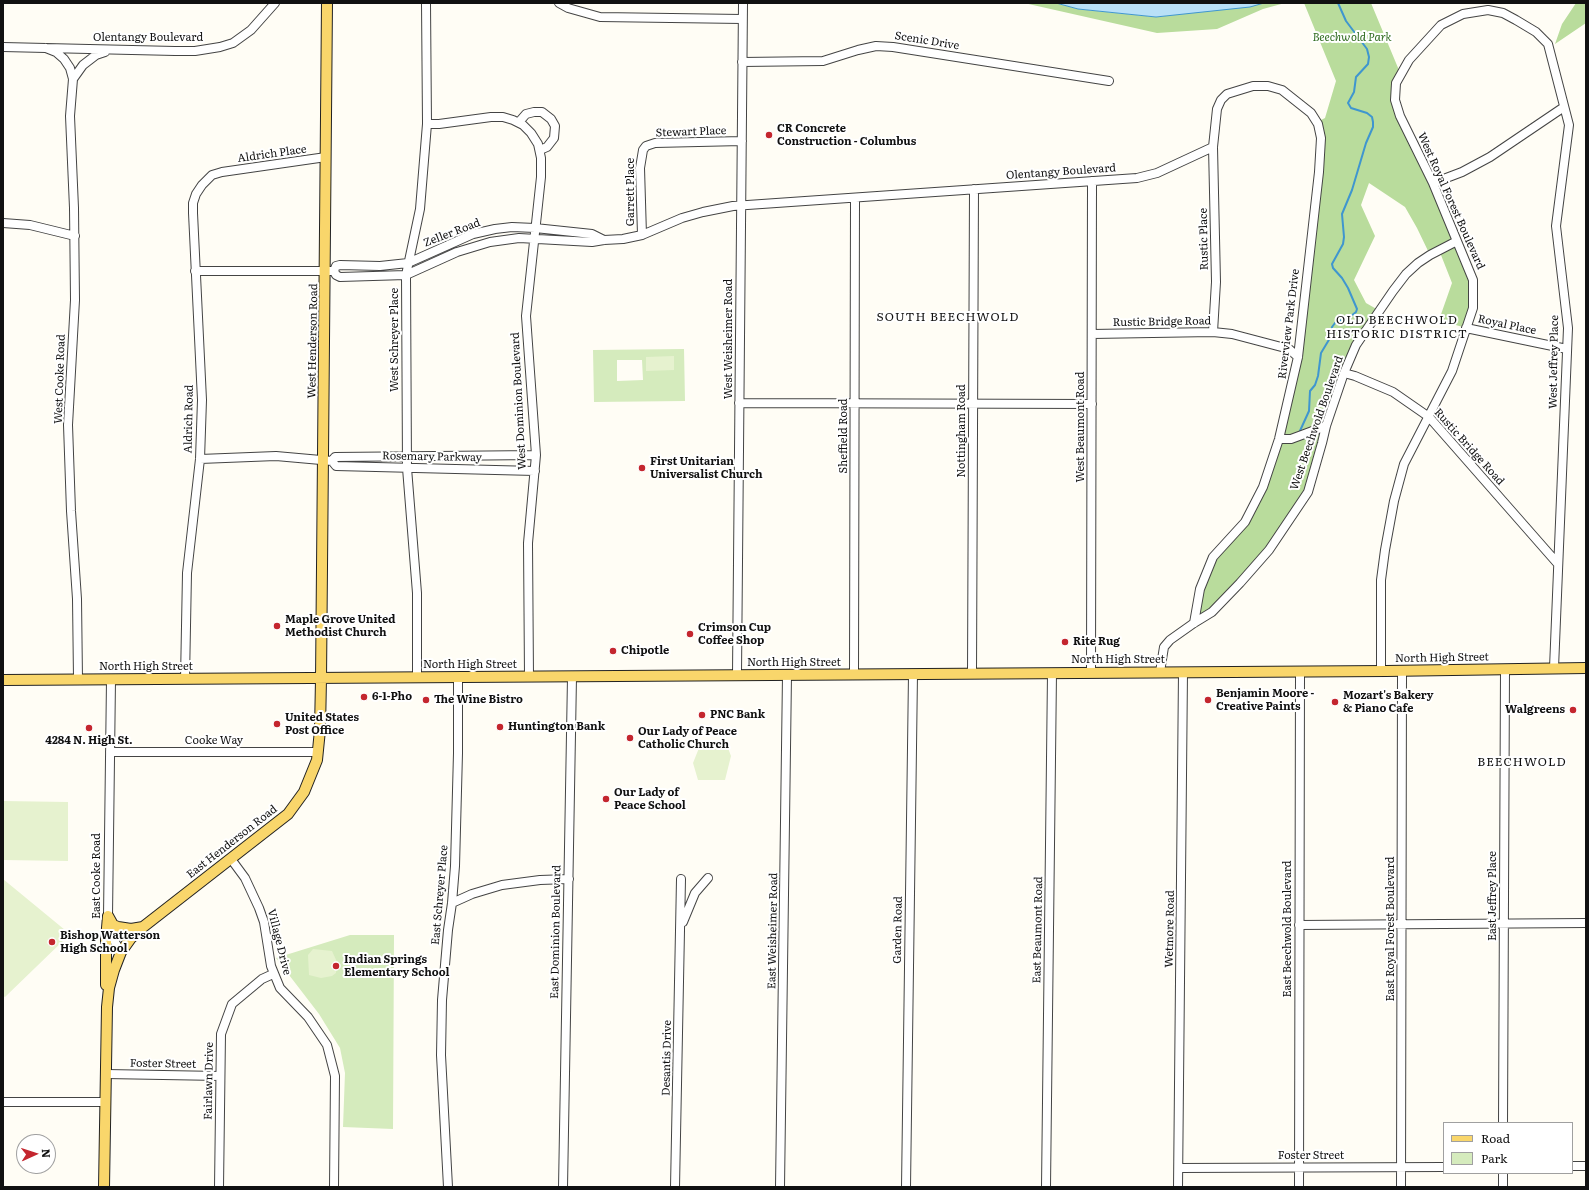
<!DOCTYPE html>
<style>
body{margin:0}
#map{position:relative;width:1589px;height:1190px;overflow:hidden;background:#fffdf5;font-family:Literata,serif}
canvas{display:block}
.frame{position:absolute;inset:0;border:4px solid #111;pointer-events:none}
.legend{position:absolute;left:1443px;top:1122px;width:130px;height:52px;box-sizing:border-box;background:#fff;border:1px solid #a0a0a0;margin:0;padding:5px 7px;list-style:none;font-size:12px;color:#111}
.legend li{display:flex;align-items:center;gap:8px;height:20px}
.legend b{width:20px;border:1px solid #a0a0a0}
.north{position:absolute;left:16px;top:1134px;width:40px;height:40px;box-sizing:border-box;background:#fff;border:1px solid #a0a0a0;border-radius:50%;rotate:87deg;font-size:11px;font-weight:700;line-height:16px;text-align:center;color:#111}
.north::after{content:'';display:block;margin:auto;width:14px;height:18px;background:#c4262e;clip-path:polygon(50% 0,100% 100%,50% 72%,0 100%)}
</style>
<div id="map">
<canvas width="1589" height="1190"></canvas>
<div class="frame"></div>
<ul class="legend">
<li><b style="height:5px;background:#f9d66b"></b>Road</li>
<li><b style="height:11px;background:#d5ebbd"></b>Park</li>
</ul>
<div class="north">N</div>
</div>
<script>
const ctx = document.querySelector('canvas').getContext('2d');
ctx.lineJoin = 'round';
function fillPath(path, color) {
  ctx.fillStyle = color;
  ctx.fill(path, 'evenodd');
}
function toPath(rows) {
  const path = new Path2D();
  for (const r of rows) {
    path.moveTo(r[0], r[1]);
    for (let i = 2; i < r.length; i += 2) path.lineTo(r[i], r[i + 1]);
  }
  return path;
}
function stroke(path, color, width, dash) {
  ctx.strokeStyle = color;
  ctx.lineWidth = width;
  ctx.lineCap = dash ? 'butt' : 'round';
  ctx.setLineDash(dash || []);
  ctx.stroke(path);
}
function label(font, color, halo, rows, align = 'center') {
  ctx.font = font + ' Literata,serif';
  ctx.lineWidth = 4;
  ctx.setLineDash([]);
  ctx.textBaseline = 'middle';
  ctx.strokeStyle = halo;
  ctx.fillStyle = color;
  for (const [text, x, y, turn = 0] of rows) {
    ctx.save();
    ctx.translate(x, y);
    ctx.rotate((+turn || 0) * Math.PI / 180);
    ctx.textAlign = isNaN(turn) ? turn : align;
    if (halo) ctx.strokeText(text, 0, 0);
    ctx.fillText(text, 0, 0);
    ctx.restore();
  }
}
fillPath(toPath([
 [684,349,685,401,594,402,593,350],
 [642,360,643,380,617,381,617,360],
 [350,935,394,935,393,1129,343,1127,345,1073,340,1048,319,1014,276,958]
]), '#d5ebbd');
fillPath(toPath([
 [1024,3,1056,3,1078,9,1156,17,1264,3,1285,3,1263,9,1217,29,1157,33],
 [1304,3,1371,3,1401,75,1395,100,1473,280,1466,328,1439,320,1452,283,1439,250,1430,255,1417,228,1405,207,1369,183,1361,205,1375,236,1354,280,1366,303,1380,311,1356,345,1308,492,1240,583,1194,623,1213,557,1245,522,1263,487,1292,386,1319,172,1317,122,1325,118,1336,81],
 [1576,3,1586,3,1586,23,1555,44,1562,24]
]), '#b9dc9c');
fillPath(toPath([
 [674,356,674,370,646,371,646,357],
 [701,743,726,743,731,756,725,780,698,780,693,763],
 [3,801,68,802,68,861,3,860],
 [3,879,65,930,66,938,5,997,3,996],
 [313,949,332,951,337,962,336,973,332,976,321,978,309,975,308,955]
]), '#e6f2cf');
const water = toPath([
 [1056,3,1264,3,1250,7,1156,17,1078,9,1056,3]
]);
fillPath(water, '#b9e0f7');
stroke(water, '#3f96cf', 1);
stroke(toPath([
 [1299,433,1309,411,1310,391,1315,385,1318,376,1321,353,1330,338,1332,327,1335,323,1351,316,1356,312,1357,309,1348,288,1342,278,1333,268,1332,264,1343,244,1344,237,1342,214,1352,190,1366,143,1373,127,1373,122,1372,117,1367,113,1351,108,1348,103,1354,92,1356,77,1368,64,1369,57,1367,49,1346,21,1338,3]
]), '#3f96cf', 2);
const minor = toPath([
 [559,3,568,8,600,17,742,19],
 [3,47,175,51,195,51,220,47,233,43,251,30,275,3],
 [46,48,56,52,64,59,70,68,73,79,70,116,74,208,75,300,68,425,71,511,77,599,78,679],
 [742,62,823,61,858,50,876,46,893,47,1109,81],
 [73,79,83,65,96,55,105,52],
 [519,122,526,114,534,112,542,112,551,119,555,126,554,138,547,147,540,150],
 [427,124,439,124,491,117,503,117,513,120,523,125,531,133,538,144,541,158,541,177,526,316,536,455,528,543,529,677],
 [1433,183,1462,172,1490,157,1564,107],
 [3,223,30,225,75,236],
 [642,235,640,168,643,150,646,146,655,143,742,141],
 [195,271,331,271],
 [334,271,336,275,340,277,406,275,457,252,490,242,519,238,592,242,604,240,623,239,642,235,682,218,703,212,733,206,1137,178,1157,173,1213,147],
 [334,271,336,266,340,265,380,266,408,263,473,234,495,229,512,227,535,228,592,234,604,240],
 [1466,328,1567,349],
 [1092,334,1213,332,1232,334,1289,349,1298,357],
 [1344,373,1355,376,1393,392,1429,417,1558,564],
 [739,403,1092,404],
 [1279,439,1291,439,1326,426],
 [200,459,276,456,332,461,336,466,535,471],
 [332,461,335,457,536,455],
 [1194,623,1200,589,1213,557,1245,522,1263,487,1279,439,1298,357,1319,172,1321,138,1318,124,1311,113,1282,90,1268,86,1253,86,1227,94,1221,100,1217,109,1213,147,1216,282,1213,332],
 [1381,670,1381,580,1385,550,1394,501,1404,464,1452,371,1473,308,1473,280,1433,183,1400,116,1395,100,1396,83,1409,60,1441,25,1463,14,1488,10,1503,13,1516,20,1536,32,1548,44,1569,125,1556,226,1568,328,1554,668],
 [1160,672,1164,647,1170,640,1194,623,1212,612,1240,583,1269,550,1308,492,1322,443,1326,426,1344,373,1356,345,1393,291,1406,274,1418,263,1430,255,1457,241],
 [1091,673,1092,181],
 [854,674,855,198],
 [972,674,974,189],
 [737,675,743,3],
 [417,678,417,593,407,468,406,275,420,209,427,124,426,3],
 [185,679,187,573,200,459,202,400,193,213,193,203,196,194,202,185,212,175,222,172,326,157],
 [111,680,108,916,110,934,121,952],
 [110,752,318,752],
 [231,859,245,878,259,908,264,922,271,966,280,988,308,1017,327,1045,335,1076,334,1187],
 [452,903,472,894,502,885,540,880,569,879],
 [683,922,695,893,708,878],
 [1299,925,1586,923],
 [106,1074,220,1076],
 [3,1102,105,1102],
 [1503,1123,1505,669],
 [1572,1166,1586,1166],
 [1179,1168,1444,1167],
 [219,1187,221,1034,232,1004,262,979,273,974],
 [448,1187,441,1055,442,1000,448,930,452,903,455,866,458,753,458,677],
 [563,1187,572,677],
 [675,1187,681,879],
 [780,1187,787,675],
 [906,1187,913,674],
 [1046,1187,1052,673],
 [1178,1187,1183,672],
 [1299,1187,1300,671],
 [1401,1187,1402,670],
 [1503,1187,1503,1173]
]);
const major = toPath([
 [3,680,1386,671,1586,668],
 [108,916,113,925,118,927,131,929,143,927],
 [106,985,106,940,108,916],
 [104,1187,107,1007,109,988,114,970,121,952,131,938,143,927,288,814,304,792,317,760,320,730,321,679,327,3]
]);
stroke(minor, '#444', 10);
stroke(major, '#222', 12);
stroke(minor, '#fff', 8);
stroke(major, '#f9d66b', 10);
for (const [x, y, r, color] of [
 [769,135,4,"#c4262e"],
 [642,468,4,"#c4262e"],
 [277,626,4,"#c4262e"],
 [690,634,4,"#c4262e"],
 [1065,642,4,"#c4262e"],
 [613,651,4,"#c4262e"],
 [364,697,4,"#c4262e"],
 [426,700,4,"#c4262e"],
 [1208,700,4,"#c4262e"],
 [1335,702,4,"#c4262e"],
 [1573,710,4,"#c4262e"],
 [702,715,4,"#c4262e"],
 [277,724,4,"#c4262e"],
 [500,727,4,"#c4262e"],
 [89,728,4,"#c4262e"],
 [630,738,4,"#c4262e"],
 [606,799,4,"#c4262e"],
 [52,942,4,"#c4262e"],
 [336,966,4,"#c4262e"]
]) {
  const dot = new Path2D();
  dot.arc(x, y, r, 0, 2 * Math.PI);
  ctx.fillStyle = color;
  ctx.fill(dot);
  stroke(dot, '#fff', 1.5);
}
label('11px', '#111', '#fff', [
 ["Olentangy Boulevard",148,38],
 ["Scenic Drive",927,41,9],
 ["Stewart Place",691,132,-2],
 ["Aldrich Place",272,154,-8],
 ["Olentangy Boulevard",1061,172,-4],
 ["Garrett Place",631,192,-90],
 ["West Royal Forest Boulevard",1451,201,66],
 ["Zeller Road",452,233,-21],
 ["Rustic Place",1204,239,-91],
 ["Rustic Bridge Road",1162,322,-1],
 ["Riverview Park Drive",1289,324,-83],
 ["Royal Place",1507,325,12],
 ["West Weisheimer Road",729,339,-90],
 ["West Schreyer Place",395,340,-90],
 ["West Henderson Road",313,341,-89],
 ["West Jeffrey Place",1554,362,-89],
 ["West Cooke Road",60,379,-88],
 ["West Dominion Boulevard",519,401,-93],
 ["Aldrich Road",189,419,-89],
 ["West Beechwold Boulevard",1317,423,-71],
 ["West Beaumont Road",1081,427,-90],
 ["Nottingham Road",962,431,-90],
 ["Sheffield Road",844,436,-90],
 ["Rustic Bridge Road",1469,447,48],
 ["Rosemary Parkway",432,457,1],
 ["North High Street",1442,658,-1],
 ["North High Street",1118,660],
 ["North High Street",794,663],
 ["North High Street",470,665],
 ["North High Street",146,667],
 ["Cooke Way",214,741],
 ["East Henderson Road",232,842,-38],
 ["East Cooke Road",97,876,-90],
 ["East Schreyer Place",440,895,-85],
 ["East Jeffrey Place",1493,896,-90],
 ["Wetmore Road",1170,929,-89],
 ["East Beechwold Boulevard",1288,929,-90],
 ["East Royal Forest Boulevard",1391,929,-90],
 ["Garden Road",898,930,-89],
 ["East Beaumont Road",1038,930,-89],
 ["East Weisheimer Road",773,931,-89],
 ["East Dominion Boulevard",556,932,-89],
 ["Village Drive",279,942,76],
 ["Desantis Drive",667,1058,-89],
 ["Foster Street",163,1064,1],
 ["Fairlawn Drive",209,1081,-89],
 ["Foster Street",1311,1156]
]);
label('italic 11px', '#2f6b1f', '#fff', [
 ["Beechwold Park",1352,38]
]);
label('bold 11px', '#111', '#fff', [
 ["CR Concrete",777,129],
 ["Construction - Columbus",777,142],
 ["First Unitarian",650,462],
 ["Universalist Church",650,475],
 ["Maple Grove United",285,620],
 ["Methodist Church",285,633],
 ["Crimson Cup",698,628],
 ["Coffee Shop",698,641],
 ["Rite Rug",1073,642],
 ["Chipotle",621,651],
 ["Benjamin Moore -",1216,694],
 ["Creative Paints",1216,707],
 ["Mozart's Bakery",1343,696],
 ["& Piano Cafe",1343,709],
 ["6-1-Pho",372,697],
 ["The Wine Bistro",434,700],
 ["Walgreens",1565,710,"right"],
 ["PNC Bank",710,715],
 ["United States",285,718],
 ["Post Office",285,731],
 ["Huntington Bank",508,727],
 ["Our Lady of Peace",638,732],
 ["Catholic Church",638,745],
 ["4284 N. High St.",89,741,"center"],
 ["Our Lady of",614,793],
 ["Peace School",614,806],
 ["Bishop Watterson",60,936],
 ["High School",60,949],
 ["Indian Springs",344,960],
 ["Elementary School",344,973]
], 'left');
ctx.letterSpacing = '1px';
label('12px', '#111', '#fff', [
 ["SOUTH BEECHWOLD",948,317],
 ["OLD BEECHWOLD",1397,320],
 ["HISTORIC DISTRICT",1397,334],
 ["BEECHWOLD",1522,762]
]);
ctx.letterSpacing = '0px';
</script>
